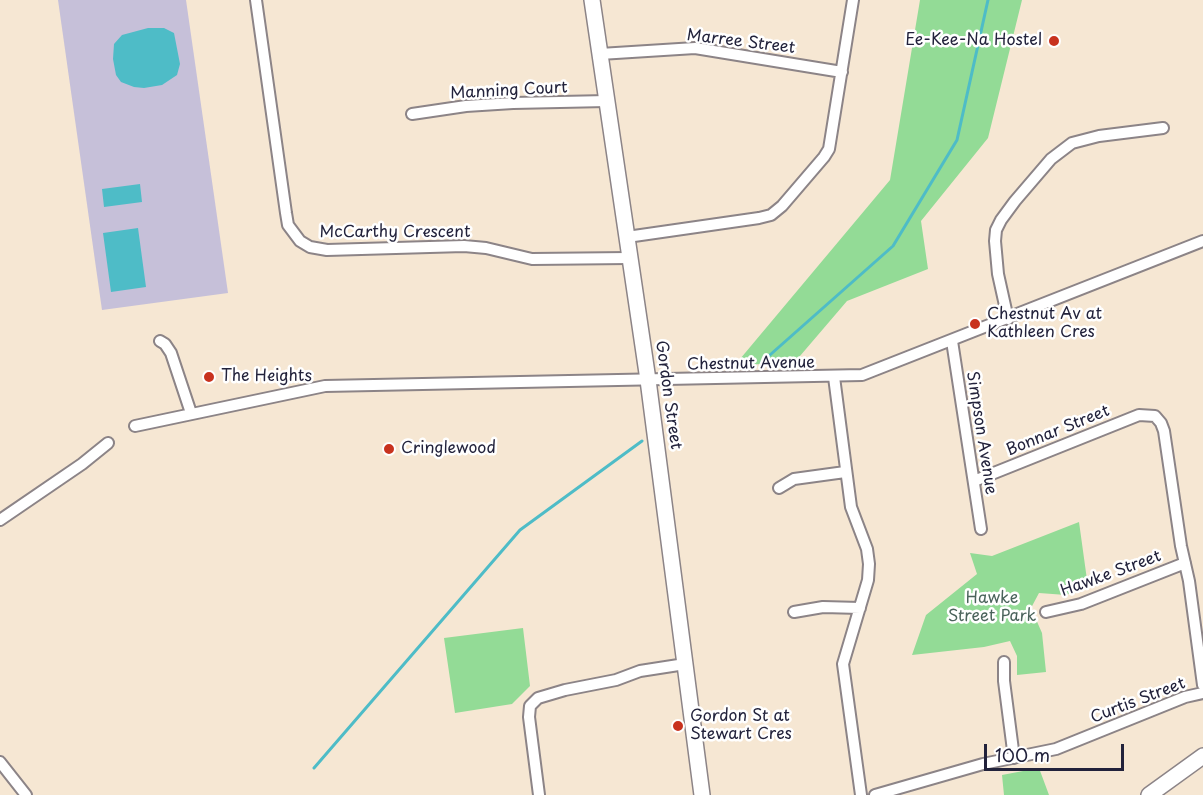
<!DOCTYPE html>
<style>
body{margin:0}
#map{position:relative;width:1203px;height:795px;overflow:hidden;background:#f6e7d3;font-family:"Playpen Sans",sans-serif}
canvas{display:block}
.scale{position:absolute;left:984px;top:744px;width:140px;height:27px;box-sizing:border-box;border:3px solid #22223b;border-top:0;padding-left:8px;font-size:18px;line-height:21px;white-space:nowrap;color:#22223b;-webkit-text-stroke:4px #fff;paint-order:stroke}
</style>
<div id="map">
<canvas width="1203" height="795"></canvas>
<div class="scale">100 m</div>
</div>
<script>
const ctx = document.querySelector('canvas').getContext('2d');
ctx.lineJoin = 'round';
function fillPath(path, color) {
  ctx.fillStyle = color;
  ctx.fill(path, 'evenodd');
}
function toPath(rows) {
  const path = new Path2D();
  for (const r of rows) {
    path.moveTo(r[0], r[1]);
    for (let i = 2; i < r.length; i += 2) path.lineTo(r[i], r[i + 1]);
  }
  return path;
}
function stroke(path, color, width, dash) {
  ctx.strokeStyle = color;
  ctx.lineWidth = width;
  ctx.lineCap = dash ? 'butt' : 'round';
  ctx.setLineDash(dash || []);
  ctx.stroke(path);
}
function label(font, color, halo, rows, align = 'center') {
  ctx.font = font + ' "Playpen Sans",sans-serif';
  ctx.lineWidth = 5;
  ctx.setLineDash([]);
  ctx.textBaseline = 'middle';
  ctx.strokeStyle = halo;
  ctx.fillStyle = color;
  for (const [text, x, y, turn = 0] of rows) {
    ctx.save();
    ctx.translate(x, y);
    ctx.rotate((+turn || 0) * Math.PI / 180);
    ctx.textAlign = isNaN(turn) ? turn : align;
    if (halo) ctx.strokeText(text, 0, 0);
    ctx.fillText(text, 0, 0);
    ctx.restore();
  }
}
fillPath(toPath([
 [58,0,186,0,228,293,102,310]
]), '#c6c0d9');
fillPath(toPath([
 [920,0,1022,0,988,138,921,221,928,269,847,301,794,363,735,365,890,180],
 [1079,522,1088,587,1066,595,1039,593,1031,608,1042,633,1046,672,1017,675,1017,656,1010,641,984,647,912,655,926,615,977,574,970,553,992,556],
 [523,628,530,686,512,704,455,713,444,638],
 [1039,768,1049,795,1004,795,1002,775]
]), '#93db96');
fillPath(toPath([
 [148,28,164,28,174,33,180,64,177,75,162,85,144,88,134,87,121,82,116,75,113,59,114,44,122,35],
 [140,184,142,202,104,207,102,189],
 [138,228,146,287,111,292,103,233]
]), '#4ebcc7');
stroke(toPath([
 [762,362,893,246,957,140,988,0],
 [314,768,520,530,642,441]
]), '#4ebcc7', 3);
const street = toPath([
 [256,0,286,213,288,225,300,241,310,247,327,250,464,246,486,248,532,259,629,258],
 [600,54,695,48,842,72],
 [412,114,466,106,513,103,607,101],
 [627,237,759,218,771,215,782,206,824,157,829,149,853,0],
 [1008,319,998,274,995,241,996,230,1001,220,1015,201,1051,159,1072,143,1099,136,1163,128],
 [160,341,165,344,171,353,191,413],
 [952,341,981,529],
 [834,377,851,507,867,549,869,564,868,580,843,664,861,795],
 [135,426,325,386,862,375,1203,241],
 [974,481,1139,415,1155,416,1161,423,1164,431,1181,546,1189,581,1203,685],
 [779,488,794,479,845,472],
 [0,520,82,464,108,443],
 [794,612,823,607,860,608],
 [1046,612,1081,604,1185,563],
 [1004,662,1004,681,1014,758],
 [0,762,26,795],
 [539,795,529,717,530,706,538,698,565,690,616,680,640,671,685,664],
 [875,795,983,764,1056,749,1185,697,1203,693]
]);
const secondary = toPath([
 [592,0,648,380,702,795],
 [1149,795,1203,756]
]);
stroke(street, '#8c8487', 14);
stroke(secondary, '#8c8487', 18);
stroke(street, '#fff', 10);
stroke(secondary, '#fff', 15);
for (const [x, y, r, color] of [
 [1054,41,6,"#c8321e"],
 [975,324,6,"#c8321e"],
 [209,377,6,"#c8321e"],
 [389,449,6,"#c8321e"],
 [678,726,6,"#c8321e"]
]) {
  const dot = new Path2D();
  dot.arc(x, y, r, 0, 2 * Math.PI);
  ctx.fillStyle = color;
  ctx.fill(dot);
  stroke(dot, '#fff', 2);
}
label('16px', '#22223b', '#fff', [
 ["Ee-Kee-Na Hostel",1042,41,"right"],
 ["Chestnut Av at",987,315],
 ["Kathleen Cres",987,333],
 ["The Heights",221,377],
 ["Cringlewood",401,449],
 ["Gordon St at",690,717],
 ["Stewart Cres",690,735]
], 'left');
label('16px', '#22223b', '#fff', [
 ["Marree Street",741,42,7],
 ["Manning Court",509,91,-3],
 ["McCarthy Crescent",395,233],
 ["Chestnut Avenue",751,364,-1],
 ["Gordon Street",668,395,82],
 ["Bonnar Street",1058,431,-22],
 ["Simpson Avenue",981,433,81],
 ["Hawke Street",1111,574,-20],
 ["Curtis Street",1138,701,-21]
]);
label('16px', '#4a635b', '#fff', [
 ["Hawke",992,599],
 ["Street Park",992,617]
]);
</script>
